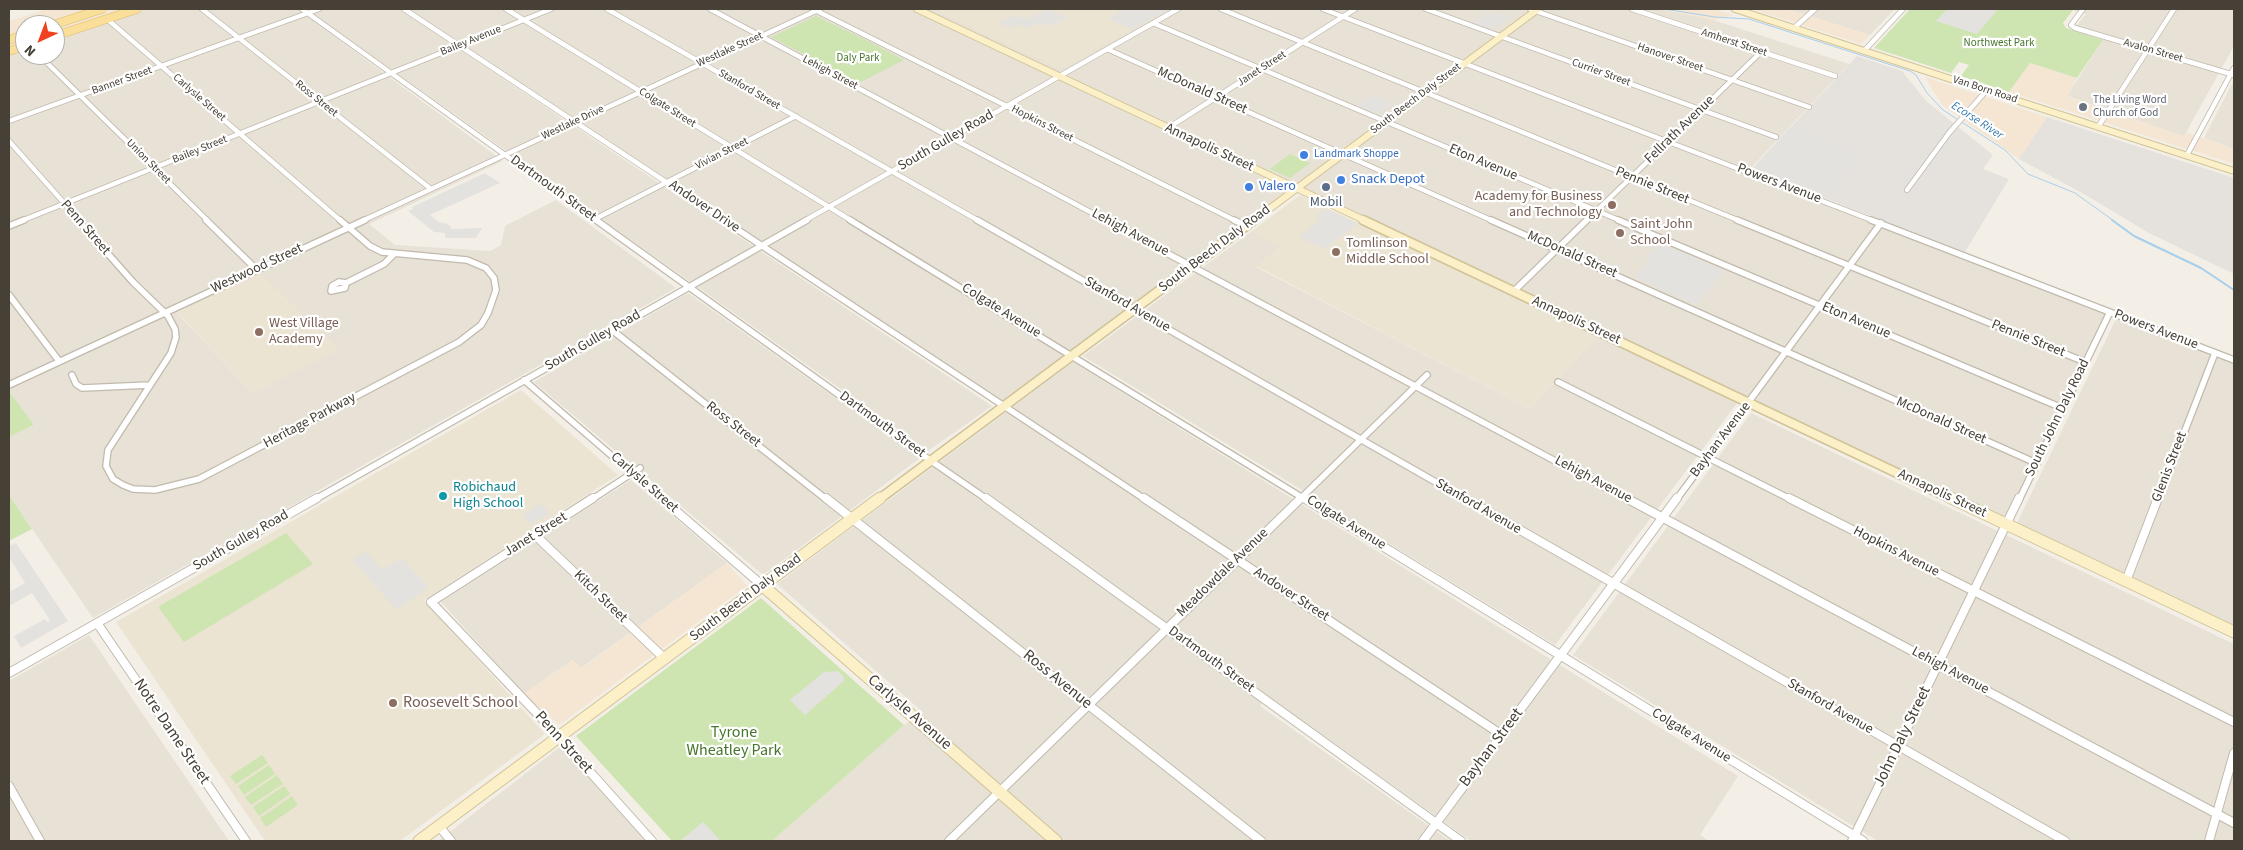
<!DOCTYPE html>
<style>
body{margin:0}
#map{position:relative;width:2243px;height:850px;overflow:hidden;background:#f3efe7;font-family:"Source Sans 3",sans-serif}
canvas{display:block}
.frame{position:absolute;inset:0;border:10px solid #464036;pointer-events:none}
.north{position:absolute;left:15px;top:15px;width:50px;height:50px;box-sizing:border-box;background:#fff;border:1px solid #b5b3af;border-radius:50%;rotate:223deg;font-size:14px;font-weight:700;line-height:20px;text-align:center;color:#464036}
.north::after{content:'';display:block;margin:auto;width:18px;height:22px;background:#f04221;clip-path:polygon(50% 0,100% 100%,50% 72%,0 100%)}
</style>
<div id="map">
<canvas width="2243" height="850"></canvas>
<div class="frame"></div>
<div class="north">N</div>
</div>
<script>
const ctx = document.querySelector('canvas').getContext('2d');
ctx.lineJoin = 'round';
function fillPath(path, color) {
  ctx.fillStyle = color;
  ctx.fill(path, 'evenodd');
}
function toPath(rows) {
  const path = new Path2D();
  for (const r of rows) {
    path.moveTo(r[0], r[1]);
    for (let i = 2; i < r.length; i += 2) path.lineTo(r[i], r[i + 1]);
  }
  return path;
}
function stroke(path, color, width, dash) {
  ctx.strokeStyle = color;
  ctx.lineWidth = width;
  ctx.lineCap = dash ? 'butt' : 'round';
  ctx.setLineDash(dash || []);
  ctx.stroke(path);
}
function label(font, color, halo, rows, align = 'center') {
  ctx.font = font + ' "Source Sans 3",sans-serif';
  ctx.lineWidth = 4.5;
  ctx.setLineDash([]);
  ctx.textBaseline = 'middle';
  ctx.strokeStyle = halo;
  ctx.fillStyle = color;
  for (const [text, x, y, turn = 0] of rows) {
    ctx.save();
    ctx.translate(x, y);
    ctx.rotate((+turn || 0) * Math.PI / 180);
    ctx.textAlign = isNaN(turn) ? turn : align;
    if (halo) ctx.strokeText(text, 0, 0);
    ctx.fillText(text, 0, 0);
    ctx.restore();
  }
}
fillPath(toPath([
 [142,9,297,9,503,161,369,224,395,245,490,251,501,245,505,226,556,200,676,288,93,618,9,495,9,437,34,425,9,391,9,54,25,48,25,55,55,55,55,38],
 [177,313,339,349,253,393],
 [307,9,399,9,992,406,928,451],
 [404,9,1659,9,1713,20,1849,64,1748,171,2110,312,2007,524,1296,189,1005,405],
 [1787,9,1895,9,1870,35],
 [2069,9,2234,9,2234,46,2184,136,2067,96,2106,35,2076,26,2086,14],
 [2234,80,2234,149,2204,138],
 [1252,231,1281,246,1256,267,1530,409,1598,336,1738,402,1555,645,1083,356],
 [688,293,920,458,763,575,534,382],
 [2117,317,2234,363,2234,627,2016,525],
 [1073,362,1738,776,1700,835,1709,841,1471,841,1268,696,1260,706,1450,841,772,841,904,725,924,713,777,584],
 [1751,413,2234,644,2234,841,1878,841,1573,655],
 [631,480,727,563,581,668,572,660,524,694,441,602],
 [89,635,229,841,9,841,9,681],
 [564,744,652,841,438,841]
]), '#e7e1d6');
fillPath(toPath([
 [47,9,137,9,55,36,55,25,25,25,25,46,9,52,9,21],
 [1659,9,1715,9,1734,15,1713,20],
 [1752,9,1787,9,1870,35,1861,44],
 [2030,63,2077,78,2067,97,2184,136,2186,132,2234,149,2234,164,2009,92],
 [1925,77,2047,117,2019,159,1942,105],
 [727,563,747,586,559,725,524,694,572,660,582,668]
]), '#f4e6d3');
fillPath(toPath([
 [1857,56,1902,71,1926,101,1993,155,1983,169,2009,179,1965,252,1751,170],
 [2047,117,2234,178,2234,274,2149,233,2084,194,2019,159]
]), '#e5e1dc');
fillPath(toPath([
 [935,9,1167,9,1061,70,933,10],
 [1300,195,1450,267,1598,336,1530,409,1256,266,1281,246,1252,231],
 [260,273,340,349,253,393,177,312],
 [521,390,618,475,424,600,545,734,400,841,265,841,116,622]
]), '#ebe4d2');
fillPath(toPath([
 [1910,9,2069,9,2073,10,2063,23,2066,28,2103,40,2077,78,2030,63,2009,92,1961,76,1969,65,1959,62,1951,73,1874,48],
 [816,16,866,40,904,60,859,83,771,37],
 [1290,154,1310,163,1290,178,1270,169],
 [9,391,34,425,9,437],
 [9,495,32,529,9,541],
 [286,533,313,564,184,642,158,607],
 [761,598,904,725,772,841,672,841,576,736],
 [262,755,268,763,236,784,230,776],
 [269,765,275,774,244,795,238,786],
 [277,775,283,784,251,805,245,797],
 [284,786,290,794,259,816,253,807],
 [292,796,298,805,266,827,260,818]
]), '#cee5b2');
fillPath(toPath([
 [1046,9,1068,18,1054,25,1049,23,1043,26,1038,24,1028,28,1021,25,1011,28,999,23,1013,16,1027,19],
 [1124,9,1164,9,1167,10,1132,29,1108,19],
 [1947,9,1998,9,1977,34,1936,21],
 [1500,12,1511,16,1492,30,1473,23,1486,13,1494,16],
 [1373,95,1393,103,1378,114,1358,105],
 [1789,128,1858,154,1825,197,1752,169],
 [485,173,500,183,430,215,439,222,448,224,452,229,482,228,476,238,445,238,445,233,434,232,408,211,413,209,412,207],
 [1326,209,1358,224,1324,249,1299,237,1321,220,1316,217],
 [1659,243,1725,271,1696,305,1634,277,1647,264,1647,256],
 [540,504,550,513,532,524,523,515],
 [16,543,68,621,21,648,14,636,45,619,47,622,50,620,32,593,9,606,9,592,25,583,9,557,9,546],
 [366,551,382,570,402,558,428,587,397,610,352,560],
 [838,671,843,676,844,681,805,715,790,700,824,672],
 [703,822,721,841,680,841]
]), '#e4e2df');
stroke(toPath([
 [1664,9,1715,17,1749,19,1910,71,1916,75,1927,93,1943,110,2005,150,2028,174,2075,193,2114,221]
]), '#a6cfed', 1);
stroke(toPath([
 [2112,220,2134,236,2201,268,2234,290]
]), '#a6cfed', 2);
const streetFar2 = toPath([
 [202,9,431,189],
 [302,9,597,221],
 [404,9,725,221],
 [506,9,852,221],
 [607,9,979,221],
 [710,9,1107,221],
 [813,9,1236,221],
 [1221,9,1740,221],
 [1323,9,1874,221],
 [1426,9,1776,137],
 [1530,9,1809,107],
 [1632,9,1835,76],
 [2083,9,2071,25,2075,28,2234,75],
 [107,19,341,221],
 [1153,23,1621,221],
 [1794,28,1815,9],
 [1107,49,1493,221],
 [1864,51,1903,9],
 [39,55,208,221],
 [9,121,319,9],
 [2098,127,2174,9],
 [1168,128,1355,9],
 [9,141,80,221],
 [2187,155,2234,68],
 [1907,190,1949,133,1987,90],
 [595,219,796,116],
 [21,221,551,9],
 [362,221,820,9],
 [804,221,1178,9],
 [1586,221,1761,52]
]);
const streetFar1 = toPath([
 [78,220,133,282,168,316,175,329,176,337,171,353,108,450,106,466,113,479,123,485,133,489,155,490,199,479,459,342,481,325,488,313,496,290,494,278,486,268,467,260,382,252,370,246,340,220],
 [206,220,256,269],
 [596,220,924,456,988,500],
 [723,220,1146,500],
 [850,220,1306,500],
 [977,220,1467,500],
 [1105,220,1628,500],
 [1234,220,1246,226],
 [1491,220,2036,463],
 [1618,220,2062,408],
 [1737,220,2085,362],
 [1871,220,2234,360],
 [9,226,24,220],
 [339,282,346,283,345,288,331,291,332,286,339,282],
 [346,283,384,264,394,254],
 [1514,291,1587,220],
 [9,295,59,361],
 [612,330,827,500],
 [72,375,76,384,82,388,150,385],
 [524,380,663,500],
 [1558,382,1792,500],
 [9,385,365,220],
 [314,500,807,220],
 [591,500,640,468],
 [1299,500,1427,375],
 [1676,500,1881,223],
 [2019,500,2110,312],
 [2158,500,2215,353]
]);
const street = toPath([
 [593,498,431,602,549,726,652,841],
 [661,498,763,586],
 [826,498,1261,841],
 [986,498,1461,841],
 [1144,498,1502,735],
 [1304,498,1863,841],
 [1464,498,2065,841],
 [1626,498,2234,823],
 [1789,498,2234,722],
 [535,535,665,659],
 [2126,581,2158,498],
 [97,623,246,841],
 [9,673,317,498],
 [9,786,40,841],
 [439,826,451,841],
 [949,841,1301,498],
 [1423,841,1677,498],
 [1852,841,2019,498],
 [2209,841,2234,753]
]);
const secondaryFar2 = toPath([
 [917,9,1366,221],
 [1735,9,2234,171],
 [1253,221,1538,9]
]);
const secondaryFar1 = toPath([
 [1363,220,1954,500],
 [878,500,1254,220]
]);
const secondary = toPath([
 [1951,498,2234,632],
 [763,586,1056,841],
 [419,841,880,498]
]);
const primary = toPath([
 [53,25,102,9],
 [55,36,137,9],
 [9,40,25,34],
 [9,51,25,46]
]);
stroke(streetFar2, '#c1baad', 6);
stroke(streetFar1, '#c1baad', 8);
stroke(street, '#c1baad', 10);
stroke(secondaryFar2, '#d1c398', 8);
stroke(secondaryFar1, '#d1c398', 11);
stroke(secondary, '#d1c398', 13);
stroke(primary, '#debc6a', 9);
stroke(streetFar2, '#fff', 4.5);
stroke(streetFar1, '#fff', 5.5);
stroke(street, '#fff', 8);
stroke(secondaryFar2, '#fcf0c8', 6);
stroke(secondaryFar1, '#fcf0c8', 8);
stroke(secondary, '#fcf0c8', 11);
stroke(primary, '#f9df9a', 8);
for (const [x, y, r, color] of [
 [2083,107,5,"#6b7280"],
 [1304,155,5,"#3f7fe0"],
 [1341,180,5,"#3f7fe0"],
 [1249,187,5,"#3f7fe0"],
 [1326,187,5,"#5c6f8a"],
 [1612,205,5,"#8d6e63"],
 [1620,233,5,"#8d6e63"],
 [1336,252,5,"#8d6e63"],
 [259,332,5,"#8d6e63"],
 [443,496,5,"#0f9aa8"],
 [393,703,5,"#8d6e63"]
]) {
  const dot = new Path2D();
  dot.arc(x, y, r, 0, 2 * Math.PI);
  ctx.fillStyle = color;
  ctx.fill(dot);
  stroke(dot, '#fff', 2);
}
label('11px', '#464036', '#fff', [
 ["Bailey Avenue",471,41,-22],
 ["Amherst Street",1734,43,18],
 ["Westlake Street",730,50,-24],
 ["Avalon Street",2153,51,16],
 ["Hanover Street",1670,58,19],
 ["Janet Street",1262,69,-33],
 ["Lehigh Street",830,73,28],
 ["Currier Street",1601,73,20],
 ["Banner Street",122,81,-20],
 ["Stanford Street",749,90,30],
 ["Van Born Road",1985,90,18],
 ["Carlysle Street",199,98,41],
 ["Ross Street",316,99,39],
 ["South Beech Daly Street",1416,99,-37],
 ["Colgate Street",667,108,32],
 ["Westlake Drive",573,123,-25],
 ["Hopkins Street",1042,124,27],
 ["Bailey Street",200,150,-22],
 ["Vivian Street",722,154,-27],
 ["Union Street",148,162,45]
]);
label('11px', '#47752c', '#fff', [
 ["Northwest Park",1999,44],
 ["Daly Park",858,59]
]);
label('11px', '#5b616d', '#fff', [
 ["The Living Word",2093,101],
 ["Church of God",2093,114]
], 'left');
label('11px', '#366cbe', '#fff', [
 ["Landmark Shoppe",1314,155]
], 'left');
label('italic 12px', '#3479ad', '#fff', [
 ["Ecorse River",1977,121,33]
]);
label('14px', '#464036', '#fff', [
 ["McDonald Street",1202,91,24],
 ["Fellrath Avenue",1680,130,-44],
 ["South Gulley Road",946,141,-30],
 ["Annapolis Street",1209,148,25],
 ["Eton Avenue",1483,163,23],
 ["Powers Avenue",1779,184,21],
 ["Pennie Street",1652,186,22],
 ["Dartmouth Street",553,189,36],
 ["Andover Drive",704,207,34],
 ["Penn Street",85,228,49],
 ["Lehigh Avenue",1130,233,28],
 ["South Beech Daly Road",1215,249,-37],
 ["McDonald Street",1572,255,24],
 ["Westwood Street",257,269,-25],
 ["Stanford Avenue",1127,305,30],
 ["Colgate Avenue",1001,311,32],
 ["Annapolis Street",1576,321,25],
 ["Eton Avenue",1856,321,23],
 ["Powers Avenue",2156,330,21],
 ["Pennie Street",2028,339,22],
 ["South Gulley Road",593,341,-30],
 ["South John Daly Road",2058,418,-64],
 ["Heritage Parkway",310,421,-28],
 ["McDonald Street",1941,421,24],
 ["Ross Street",733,425,38],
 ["Dartmouth Street",882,425,36],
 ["Bayhan Avenue",1721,440,-53],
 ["Glenis Street",2170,467,-69],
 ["Lehigh Avenue",1593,480,28],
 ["Carlysle Street",644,483,41],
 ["Annapolis Street",1942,494,25],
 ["Stanford Avenue",1478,507,30],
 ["Colgate Avenue",1346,523,32],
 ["Janet Street",536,535,-32],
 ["South Gulley Road",241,541,-30],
 ["Hopkins Avenue",1896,552,27],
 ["Meadowdale Avenue",1223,573,-44],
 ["Andover Street",1291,595,33],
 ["Kitch Street",600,597,44],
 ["South Beech Daly Road",746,598,-37],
 ["Dartmouth Street",1211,660,36],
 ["Lehigh Avenue",1950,671,28],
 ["Stanford Avenue",1830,707,30],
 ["Colgate Avenue",1691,736,32]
]);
label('14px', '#366cbe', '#fff', [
 ["Snack Depot",1351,180],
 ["Valero",1259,187]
], 'left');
label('14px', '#785e54', '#fff', [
 ["Academy for Business",1602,197,"right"],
 ["and Technology",1602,213,"right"],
 ["Saint John",1630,225],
 ["School",1630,241],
 ["Tomlinson",1346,244],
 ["Middle School",1346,260],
 ["West Village",269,324],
 ["Academy",269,340]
], 'left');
label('14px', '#4e5e75', '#fff', [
 ["Mobil",1326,203]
]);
label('14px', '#0d838f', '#fff', [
 ["Robichaud",453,488],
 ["High School",453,504]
], 'left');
label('16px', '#464036', '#fff', [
 ["Ross Avenue",1057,680,39],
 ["Carlysle Avenue",909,713,41],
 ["Notre Dame Street",171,732,56],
 ["John Daly Street",1903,737,-64],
 ["Penn Street",563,743,48],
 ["Bayhan Street",1492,748,-53]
]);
label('16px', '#785e54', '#fff', [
 ["Roosevelt School",403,703]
], 'left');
label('16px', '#47752c', '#fff', [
 ["Tyrone",734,733],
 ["Wheatley Park",734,751]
]);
</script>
